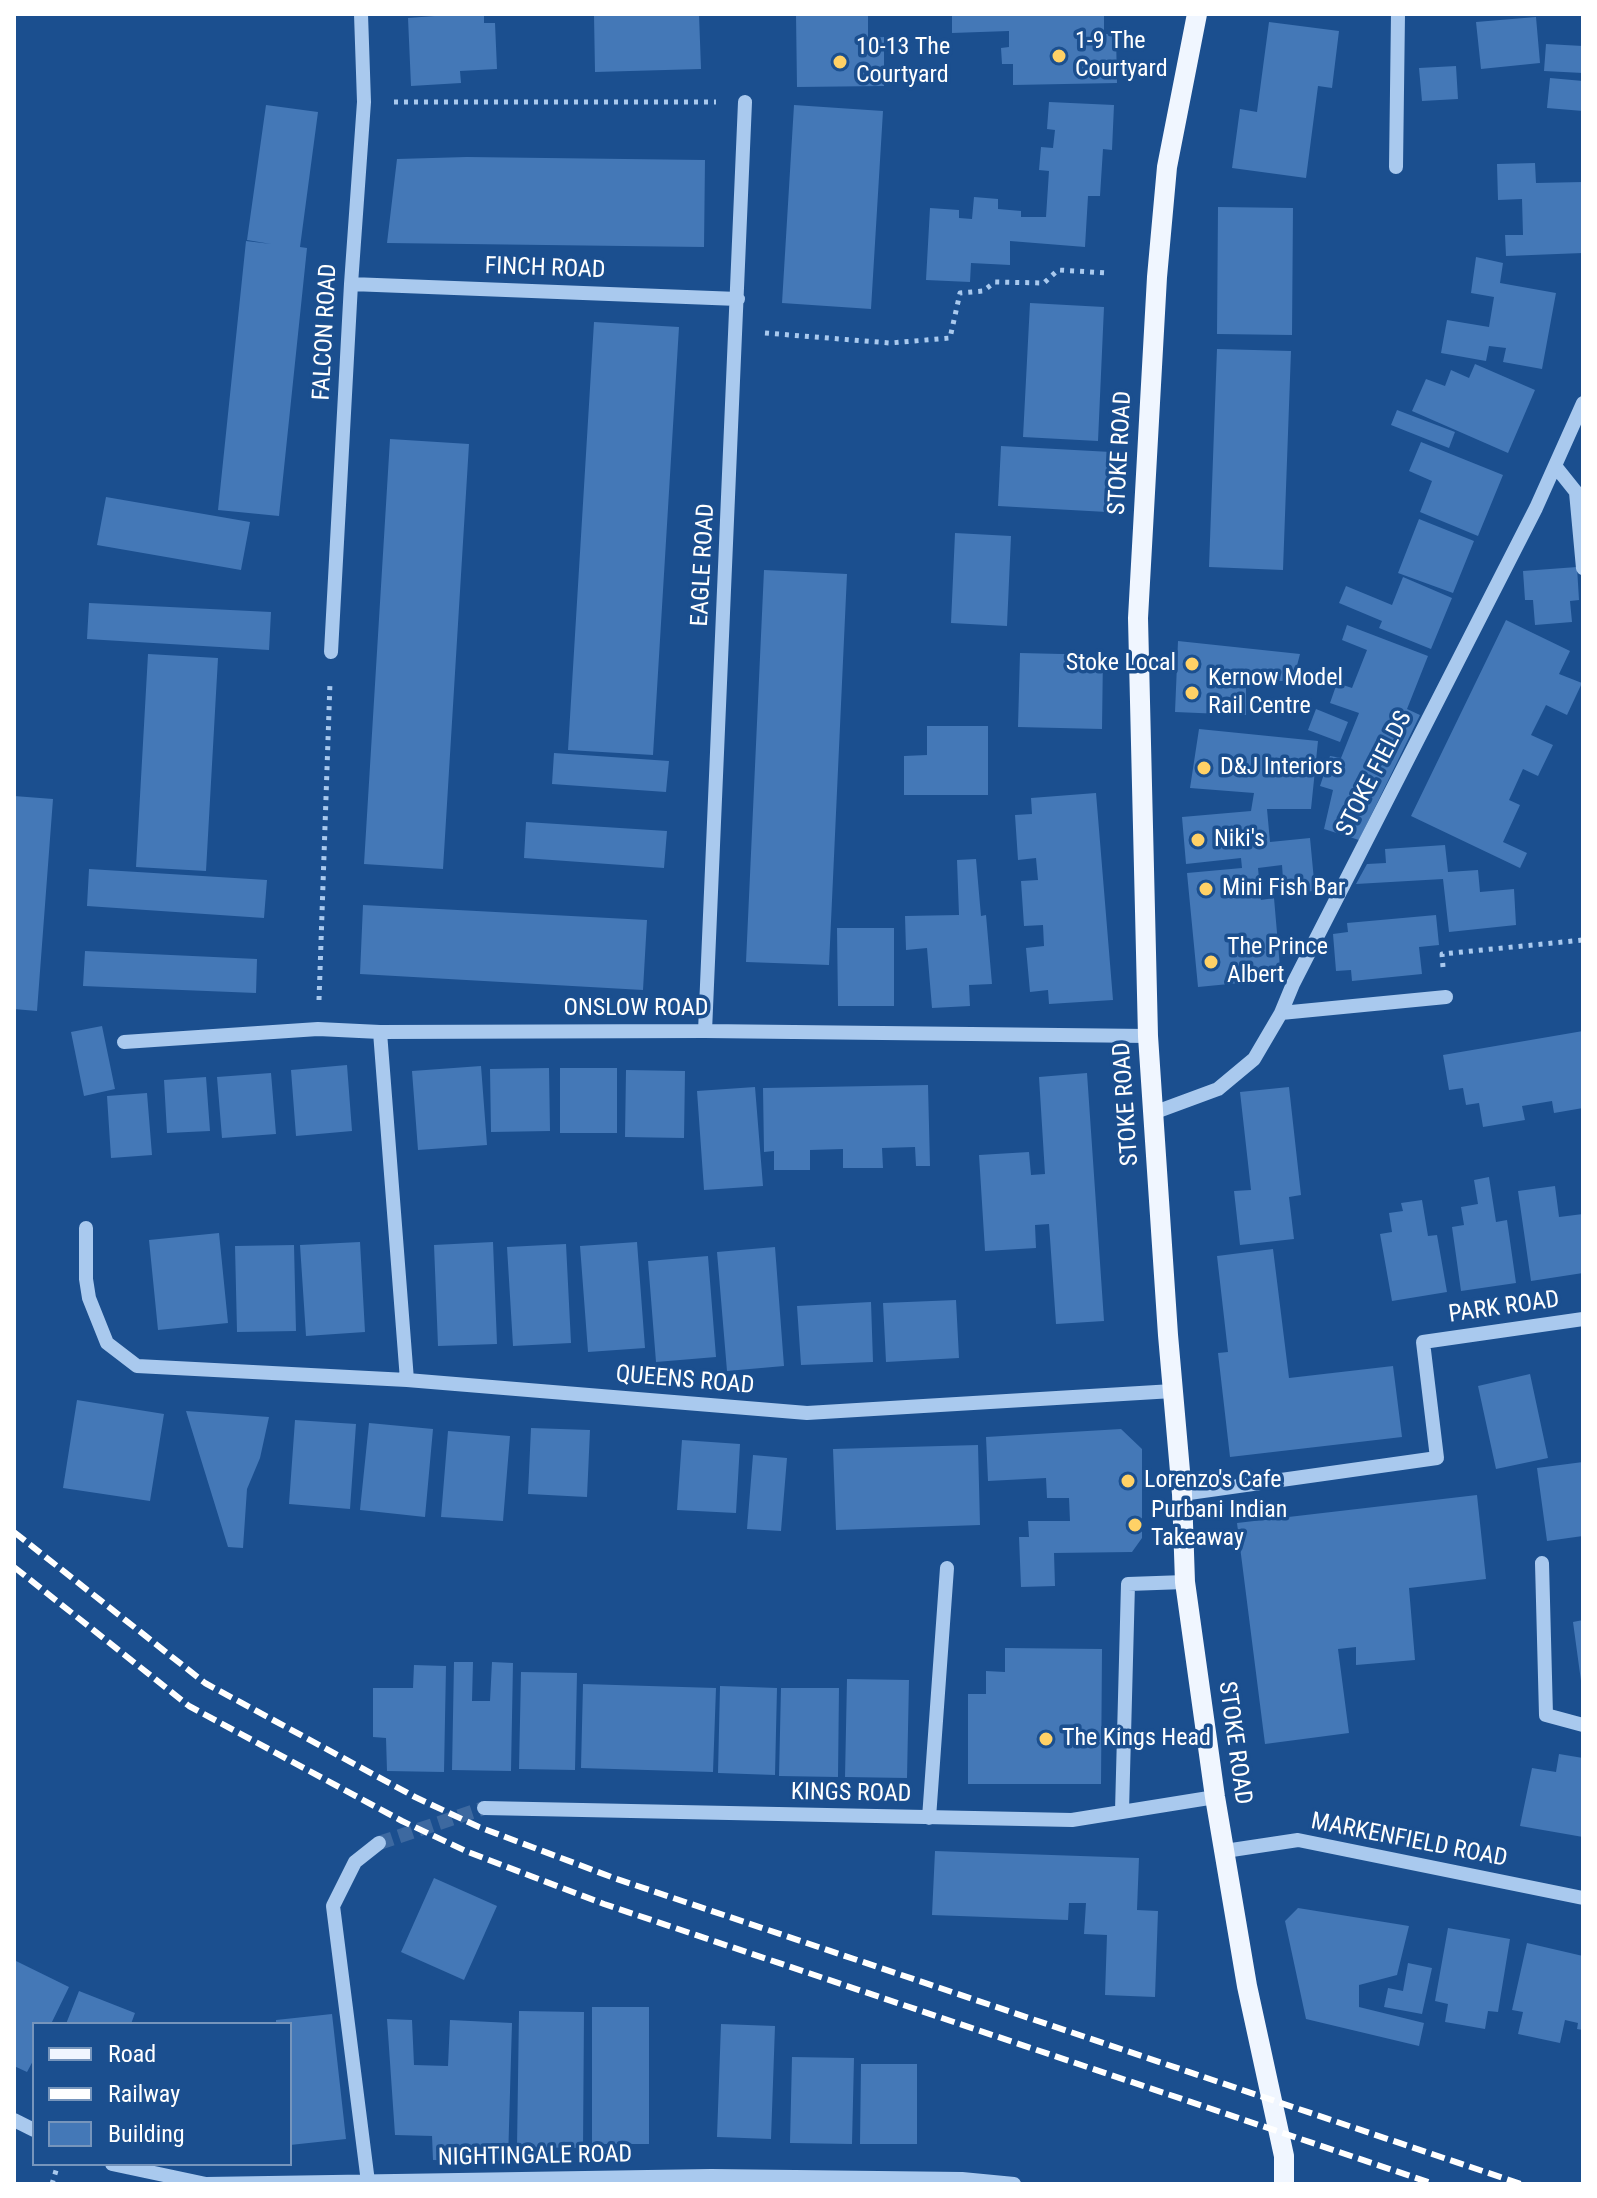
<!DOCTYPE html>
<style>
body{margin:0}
#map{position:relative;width:1597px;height:2198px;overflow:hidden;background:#1b4f8f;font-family:"Roboto Condensed",sans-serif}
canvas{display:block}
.frame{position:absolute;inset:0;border:16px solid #fff;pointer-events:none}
.legend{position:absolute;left:32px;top:2022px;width:260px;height:144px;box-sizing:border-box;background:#1b4f8f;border:2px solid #7695bc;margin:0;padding:10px 14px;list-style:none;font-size:24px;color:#fff}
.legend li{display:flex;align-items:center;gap:16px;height:40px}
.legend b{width:40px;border:2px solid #7695bc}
</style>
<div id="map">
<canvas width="1597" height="2198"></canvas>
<div class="frame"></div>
<ul class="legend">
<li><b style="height:10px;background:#f0f6ff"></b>Road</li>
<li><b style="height:10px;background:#fff"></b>Railway</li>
<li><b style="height:22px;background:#4478b7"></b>Building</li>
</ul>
</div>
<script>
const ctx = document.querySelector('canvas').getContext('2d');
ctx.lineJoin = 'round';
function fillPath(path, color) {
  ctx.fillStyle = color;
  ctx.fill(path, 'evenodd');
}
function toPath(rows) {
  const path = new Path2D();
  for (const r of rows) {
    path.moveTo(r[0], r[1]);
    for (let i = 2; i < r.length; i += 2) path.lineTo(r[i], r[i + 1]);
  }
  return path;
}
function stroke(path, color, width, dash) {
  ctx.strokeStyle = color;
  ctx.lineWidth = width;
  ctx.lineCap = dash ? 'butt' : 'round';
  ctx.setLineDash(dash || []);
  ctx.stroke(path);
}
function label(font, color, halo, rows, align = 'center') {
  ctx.font = font + ' "Roboto Condensed",sans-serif';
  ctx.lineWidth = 7;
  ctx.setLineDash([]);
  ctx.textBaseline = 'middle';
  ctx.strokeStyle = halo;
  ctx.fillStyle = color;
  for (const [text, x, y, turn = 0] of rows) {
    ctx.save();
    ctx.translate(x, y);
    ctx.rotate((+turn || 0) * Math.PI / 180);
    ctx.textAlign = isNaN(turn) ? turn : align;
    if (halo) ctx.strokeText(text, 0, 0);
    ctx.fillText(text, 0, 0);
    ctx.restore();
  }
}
fillPath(toPath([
 [461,14,484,14,484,23,495,23,497,69,460,71,461,83,411,86,408,18],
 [602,14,699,14,701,69,595,72,594,15],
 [796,14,868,14,868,38,884,37,884,86,797,87],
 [952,14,1104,14,1104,34,1116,34,1117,83,1013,85,1013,64,1002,64,1001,48,1009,47,1009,31,952,33],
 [1536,17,1540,63,1481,69,1476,22],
 [1269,22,1339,31,1332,88,1318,86,1306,178,1232,168,1240,109,1257,112],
 [1546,44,1583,46,1583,73,1544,71],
 [1456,66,1458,99,1422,101,1419,68],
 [1550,78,1583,81,1583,111,1547,108],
 [1049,102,1114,105,1112,150,1103,149,1100,196,1088,196,1085,247,1010,241,1010,265,971,263,970,282,926,280,930,208,959,210,959,218,972,219,974,197,998,199,998,209,1021,211,1021,217,1046,217,1049,171,1039,170,1041,147,1053,148,1055,130,1047,129],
 [266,105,318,112,300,247,307,248,279,516,218,510,246,241,271,244,247,240],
 [794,105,883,111,871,309,782,303],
 [467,157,705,160,704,247,387,243,397,159],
 [1535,163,1536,183,1583,182,1583,253,1506,256,1505,235,1523,235,1522,199,1498,200,1497,164],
 [1218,207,1293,208,1292,335,1217,334],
 [1476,257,1503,263,1500,283,1556,293,1542,369,1503,362,1506,348,1489,346,1486,361,1441,353,1447,320,1489,327,1494,297,1471,293],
 [1030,303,1104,307,1098,441,1023,437],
 [594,322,679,327,653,755,568,750],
 [1217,349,1291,351,1283,570,1209,567],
 [1475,364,1535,390,1508,453,1412,411,1426,379,1445,386,1451,370,1469,378],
 [1397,410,1455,432,1449,448,1391,425],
 [390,439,469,444,443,869,364,864],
 [1421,442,1503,475,1478,536,1420,512,1432,481,1409,471],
 [1001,446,1111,452,1107,512,998,506],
 [106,497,250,522,241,570,97,545],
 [1419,519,1474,541,1453,593,1398,573],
 [955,533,1011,536,1007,626,951,623],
 [1577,567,1579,600,1570,601,1572,622,1535,625,1533,600,1525,600,1523,571],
 [764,570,847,574,829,965,746,962],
 [1403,577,1452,598,1431,649,1379,628,1382,621,1339,603,1346,586,1392,605],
 [89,603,271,612,269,650,87,639],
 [1506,620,1570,651,1559,674,1582,683,1567,715,1546,705,1531,735,1553,745,1538,776,1523,769,1509,800,1520,805,1503,842,1527,853,1520,868,1411,816],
 [1347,625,1428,656,1407,709,1420,715,1359,840,1324,829,1333,790,1320,786,1330,756,1341,758,1359,713,1330,703,1337,683,1352,688,1367,650,1342,640],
 [1178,641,1300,654,1293,681,1276,681,1276,671,1246,671,1246,715,1175,712],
 [1020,653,1103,655,1102,729,1018,727],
 [148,654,218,658,206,871,136,867],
 [1316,709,1348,722,1340,742,1308,730],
 [927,726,988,726,988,795,904,795,904,756,927,755],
 [1199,729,1318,741,1311,809,1267,809,1270,842,1310,838,1315,891,1284,893,1282,865,1258,868,1261,900,1274,898,1281,979,1198,987,1187,873,1242,868,1241,858,1186,864,1182,817,1251,811,1254,793,1190,788],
 [554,753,669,761,666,792,552,784],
 [1096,793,1113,1000,1049,1004,1048,990,1030,992,1026,948,1044,946,1043,925,1024,926,1021,881,1038,880,1036,858,1018,860,1015,815,1032,814,1031,798],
 [14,796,53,799,37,1011,14,1009],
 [526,822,667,831,664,868,524,858],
 [1445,845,1448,872,1478,870,1480,892,1514,889,1516,925,1449,932,1443,879,1356,884,1367,864,1386,863,1385,849],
 [976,859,981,916,986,915,992,984,969,985,970,1006,932,1008,927,948,906,950,905,916,959,915,957,860],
 [89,869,267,880,264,918,87,906],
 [363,905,647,920,643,990,360,974],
 [1436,915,1439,945,1419,947,1422,974,1352,981,1351,970,1336,971,1333,934,1348,932,1347,923],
 [837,928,894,928,894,1006,838,1006],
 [85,951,257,959,256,993,83,986],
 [102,1026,115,1089,84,1096,71,1032],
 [1583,1031,1583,1108,1554,1113,1552,1101,1522,1106,1525,1120,1483,1127,1479,1103,1466,1105,1463,1088,1449,1090,1443,1055],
 [347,1065,352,1131,296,1136,291,1070],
 [481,1066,487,1145,418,1150,412,1071],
 [549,1068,550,1131,491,1132,490,1069],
 [560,1068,617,1068,617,1133,560,1133],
 [626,1070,685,1071,684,1138,625,1137],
 [271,1073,276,1134,222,1138,217,1077],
 [1087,1073,1104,1321,1056,1324,1049,1224,1035,1225,1036,1248,985,1251,979,1155,1029,1152,1031,1175,1045,1174,1039,1077],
 [206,1077,210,1131,167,1133,164,1080],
 [928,1085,930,1166,916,1166,915,1147,882,1148,883,1168,843,1168,843,1149,810,1150,810,1170,774,1170,774,1151,764,1152,763,1088],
 [755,1087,763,1186,704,1190,697,1091],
 [1289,1087,1301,1195,1289,1197,1294,1239,1240,1245,1234,1191,1251,1190,1240,1092],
 [147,1093,152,1155,111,1158,107,1096],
 [1489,1177,1496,1222,1507,1220,1516,1283,1461,1291,1452,1227,1464,1225,1461,1207,1478,1204,1474,1180],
 [1555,1186,1559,1217,1583,1214,1583,1273,1531,1281,1518,1191],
 [1422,1200,1428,1236,1437,1235,1447,1292,1392,1301,1380,1234,1392,1232,1389,1213,1403,1211,1401,1203],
 [219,1233,228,1323,158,1330,149,1240],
 [360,1242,365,1332,306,1336,300,1245],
 [493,1242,497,1344,438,1346,434,1245],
 [637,1242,645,1348,588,1352,580,1246],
 [566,1244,571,1343,513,1346,507,1247],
 [294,1245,296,1331,237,1332,235,1246],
 [775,1247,784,1366,727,1371,717,1252],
 [1273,1249,1289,1378,1393,1366,1402,1437,1230,1457,1218,1353,1228,1352,1217,1256],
 [708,1256,716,1357,656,1362,648,1261],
 [956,1300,959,1358,886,1362,883,1303],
 [871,1302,873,1362,801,1365,797,1306],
 [1530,1374,1548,1458,1496,1469,1478,1386],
 [77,1400,164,1414,150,1501,63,1488],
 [186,1411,269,1417,260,1458,247,1489,243,1548,228,1547],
 [295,1420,356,1424,350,1509,289,1504],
 [369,1423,433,1429,425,1517,360,1510],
 [531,1428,590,1430,587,1497,528,1494],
 [1121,1429,1142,1449,1142,1538,1132,1552,1054,1553,1055,1586,1021,1587,1019,1537,1029,1537,1028,1521,1070,1521,1069,1498,1047,1498,1046,1478,988,1481,986,1437],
 [448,1431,510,1436,503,1521,441,1517],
 [682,1440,740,1444,736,1513,677,1510],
 [978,1445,980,1525,836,1530,833,1449],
 [753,1455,787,1458,781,1531,747,1529],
 [1583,1462,1583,1536,1547,1541,1537,1468],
 [1477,1495,1486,1579,1409,1588,1415,1660,1356,1665,1356,1647,1338,1649,1349,1733,1265,1744,1237,1523],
 [1583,1620,1583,1681,1581,1681,1573,1622],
 [1005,1648,1102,1649,1101,1784,968,1784,968,1694,986,1694,986,1671,1005,1672],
 [454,1662,473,1662,472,1701,490,1701,492,1662,513,1663,511,1771,452,1770],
 [414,1665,446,1666,444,1772,387,1771,386,1738,373,1737,373,1688,413,1688],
 [521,1672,577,1673,575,1770,519,1769],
 [847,1679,909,1680,907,1778,845,1777],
 [583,1684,716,1688,713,1772,581,1768],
 [720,1686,777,1688,775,1775,718,1773],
 [781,1688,839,1688,838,1777,779,1776],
 [1559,1754,1583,1758,1583,1837,1520,1826,1532,1768,1556,1772],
 [935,1851,1139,1858,1137,1910,1158,1911,1155,1997,1105,1995,1107,1935,1084,1934,1086,1903,1069,1903,1068,1920,932,1915],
 [434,1878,497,1906,464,1980,401,1952],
 [1298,1908,1409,1926,1397,1975,1359,1985,1359,2007,1424,2023,1419,2046,1306,2019,1285,1921],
 [1448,1928,1510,1939,1498,2012,1488,2011,1485,2029,1445,2022,1448,2004,1435,2001],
 [1527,1943,1583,1956,1583,2030,1577,2029,1578,2023,1565,2020,1560,2043,1518,2034,1523,2012,1512,2010],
 [16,1961,69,1987,51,2024,34,2024,34,2059,27,2072,14,2066],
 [1408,1963,1432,1968,1422,2014,1384,2007,1388,1988,1403,1991],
 [79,1991,135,2013,131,2024,66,2024],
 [592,2007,649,2007,649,2144,592,2144],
 [519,2011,584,2012,583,2148,517,2147],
 [332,2014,346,2139,290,2145,290,2024,276,2024,276,2020],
 [387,2019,412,2020,414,2065,448,2066,450,2020,512,2023,508,2161,433,2160,432,2136,395,2135],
 [721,2024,775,2026,771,2139,717,2137],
 [792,2057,854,2058,852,2144,790,2143],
 [861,2064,917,2064,917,2144,860,2144]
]), '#4478b7');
stroke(toPath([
 [379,1843,484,1808]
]), '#3d69a0', 14, [14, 7]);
stroke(toPath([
 [394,102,716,102],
 [765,333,890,343,950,338,960,293,983,291,995,282,1044,283,1058,270,1108,273],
 [1443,967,1442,954,1583,940],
 [319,1000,330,682],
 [52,2184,58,2164]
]), '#a9c9ee', 5, [4, 6]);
stroke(toPath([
 [1396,167,1398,14],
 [351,284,738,299],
 [1556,467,1576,492,1583,568],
 [331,652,351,284,364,102,361,14],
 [1281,1013,1446,997],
 [705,1031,745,102],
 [380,1032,407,1380],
 [124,1042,318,1029,380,1032,705,1031,1148,1036],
 [1153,1113,1218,1089,1254,1059,1281,1013,1293,984,1536,508,1583,403],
 [86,1228,86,1279,89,1298,107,1343,137,1366,407,1380,807,1413,1173,1391],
 [1182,1494,1437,1458,1423,1342,1583,1319],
 [1542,1563,1546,1715,1583,1725],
 [484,1808,1072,1820,1215,1797],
 [1122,1811,1128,1584,1185,1582],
 [929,1818,947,1568],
 [1225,1851,1298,1840,1583,1898],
 [14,2120,34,2130],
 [112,2164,206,2184,711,2176,962,2179,1014,2184],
 [368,2182,333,1906,355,1862,379,1843]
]), '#a9c9ee', 14);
stroke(toPath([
 [1197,14,1167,167,1157,277,1138,618,1148,1036,1168,1335,1182,1494,1185,1582,1215,1797,1247,1986,1284,2156,1284,2184]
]), '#f0f6ff', 20);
stroke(toPath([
 [14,1532,205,1683,415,1797,479,1827,614,1878,1521,2184],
 [14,1567,189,1706,402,1821,468,1852,604,1904,1434,2184]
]), '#fff', 6, [14, 6]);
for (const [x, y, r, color] of [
 [1059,56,8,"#ffd166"],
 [840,62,8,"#ffd166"],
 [1192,664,8,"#ffd166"],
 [1192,693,8,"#ffd166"],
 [1204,768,8,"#ffd166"],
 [1198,840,8,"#ffd166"],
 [1206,889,8,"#ffd166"],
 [1211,962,8,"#ffd166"],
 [1128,1481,8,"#ffd166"],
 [1135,1525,8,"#ffd166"],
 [1046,1739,8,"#ffd166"]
]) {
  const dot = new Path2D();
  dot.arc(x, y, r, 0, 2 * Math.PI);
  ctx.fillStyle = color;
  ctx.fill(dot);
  stroke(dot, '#1b4f8f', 3);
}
label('24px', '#fff', '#1b4f8f', [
 ["1-9 The",1075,42],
 ["Courtyard",1075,70],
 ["10-13 The",856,48],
 ["Courtyard",856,76],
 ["Stoke Local",1176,664,"right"],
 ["Kernow Model",1208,679],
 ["Rail Centre",1208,707],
 ["D&J Interiors",1220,768],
 ["Niki's",1214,840],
 ["Mini Fish Bar",1222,889],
 ["The Prince",1227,948],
 ["Albert",1227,976],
 ["Lorenzo's Cafe",1144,1481],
 ["Purbani Indian",1151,1511],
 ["Takeaway",1151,1539],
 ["The Kings Head",1062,1739]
], 'left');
label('24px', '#fff', '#1b4f8f', [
 ["FINCH ROAD",545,269,2],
 ["FALCON ROAD",326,332,-87],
 ["STOKE ROAD",1121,453,-87],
 ["EAGLE ROAD",704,565,-87],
 ["STOKE FIELDS",1375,774,-63],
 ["ONSLOW ROAD",636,1009],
 ["STOKE ROAD",1127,1104,-94],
 ["PARK ROAD",1504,1308,-8],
 ["QUEENS ROAD",685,1381,5],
 ["STOKE ROAD",1234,1743,82],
 ["KINGS ROAD",851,1794,1],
 ["MARKENFIELD ROAD",1409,1841,11],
 ["NIGHTINGALE ROAD",535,2157,-1]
]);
</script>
